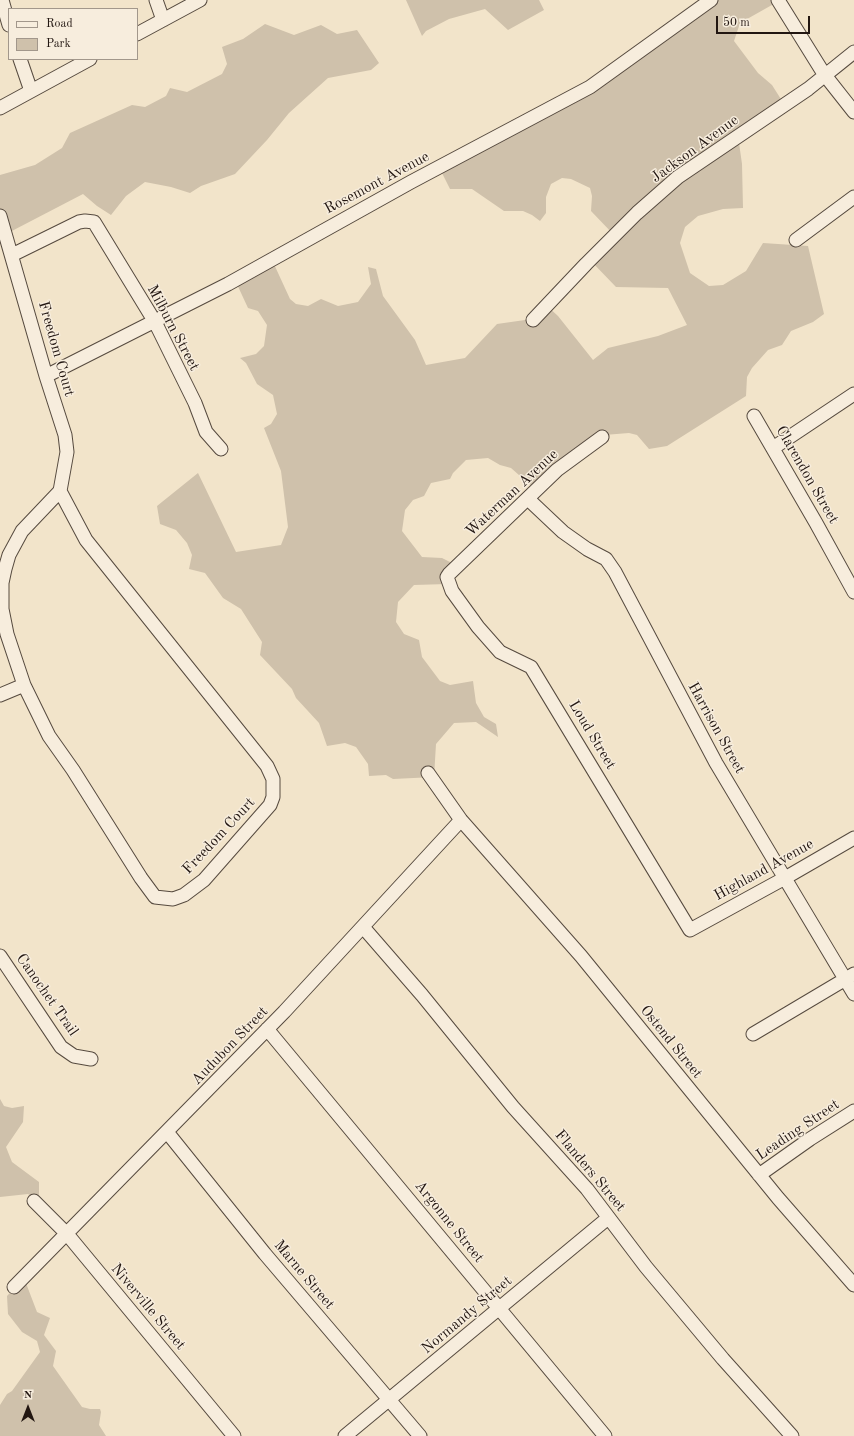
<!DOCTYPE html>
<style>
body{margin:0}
#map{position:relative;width:854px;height:1436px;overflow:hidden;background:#f2e4ca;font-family:"Old Standard TT",serif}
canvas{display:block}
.legend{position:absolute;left:8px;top:8px;width:130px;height:52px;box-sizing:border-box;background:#f7eddd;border:1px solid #a2978b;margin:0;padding:5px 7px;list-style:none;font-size:12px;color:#221611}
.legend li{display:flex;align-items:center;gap:8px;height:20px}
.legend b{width:20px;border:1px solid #a2978b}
.north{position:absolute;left:8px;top:1388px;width:40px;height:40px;-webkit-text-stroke:3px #f7eddd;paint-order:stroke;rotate:0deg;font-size:11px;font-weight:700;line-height:16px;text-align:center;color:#221611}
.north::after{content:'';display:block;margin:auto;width:14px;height:18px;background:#221611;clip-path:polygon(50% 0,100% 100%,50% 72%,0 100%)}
.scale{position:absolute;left:716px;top:16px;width:94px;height:18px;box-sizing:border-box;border:2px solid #221611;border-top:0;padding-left:5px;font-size:12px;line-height:14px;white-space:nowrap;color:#221611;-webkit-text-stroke:3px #f7eddd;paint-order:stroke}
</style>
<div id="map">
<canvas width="854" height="1436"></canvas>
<ul class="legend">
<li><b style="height:5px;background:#f7eddd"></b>Road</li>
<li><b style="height:11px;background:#cfc1ab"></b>Park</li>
</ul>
<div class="north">N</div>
<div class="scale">50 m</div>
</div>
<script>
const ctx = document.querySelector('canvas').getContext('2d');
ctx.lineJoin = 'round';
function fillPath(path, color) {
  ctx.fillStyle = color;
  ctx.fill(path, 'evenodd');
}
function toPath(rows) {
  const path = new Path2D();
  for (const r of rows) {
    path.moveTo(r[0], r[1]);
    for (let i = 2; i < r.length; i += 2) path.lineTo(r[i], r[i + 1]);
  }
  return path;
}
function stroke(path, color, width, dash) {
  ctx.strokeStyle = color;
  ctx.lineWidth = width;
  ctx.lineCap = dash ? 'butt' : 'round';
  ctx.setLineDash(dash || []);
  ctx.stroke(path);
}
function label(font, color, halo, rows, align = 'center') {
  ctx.font = font + ' "Old Standard TT",serif';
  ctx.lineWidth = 3;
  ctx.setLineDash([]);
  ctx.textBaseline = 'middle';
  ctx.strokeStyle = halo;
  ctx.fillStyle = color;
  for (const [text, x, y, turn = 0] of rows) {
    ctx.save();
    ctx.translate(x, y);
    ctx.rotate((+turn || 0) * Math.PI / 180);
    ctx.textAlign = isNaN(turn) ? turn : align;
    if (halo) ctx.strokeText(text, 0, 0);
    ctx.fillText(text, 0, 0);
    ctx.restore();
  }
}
fillPath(toPath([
 [406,0,539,0,544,10,508,30,485,9,449,19,426,31,422,36],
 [710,0,778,0,779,1,740,23,734,41,758,73,772,85,784,104,738,136,742,164,743,208,723,209,698,216,685,227,680,243,690,273,709,286,723,285,746,271,763,243,808,246,824,314,813,322,791,331,782,345,768,350,752,368,747,377,746,396,667,446,649,449,637,435,629,433,604,435,536,490,511,468,500,465,488,458,466,460,453,473,450,479,431,483,424,496,413,500,405,510,402,531,422,557,442,558,456,565,447,584,414,585,398,602,396,622,404,634,419,640,422,657,440,681,450,685,473,681,476,703,484,717,496,724,498,737,476,722,454,723,436,744,434,777,393,779,386,775,369,776,368,764,356,747,345,743,327,746,319,723,296,698,292,689,260,655,262,642,241,609,223,598,205,573,189,569,192,555,187,543,176,530,160,524,157,506,198,473,236,552,281,545,288,527,281,471,264,428,271,424,277,414,273,395,257,384,246,363,240,358,256,354,264,346,267,325,258,311,248,308,235,280,273,262,290,299,296,304,308,306,321,299,338,306,358,302,371,284,368,267,376,269,383,296,415,340,426,365,465,358,497,324,532,319,546,305,558,316,593,360,608,348,658,336,687,325,668,288,616,287,590,260,614,235,591,211,592,196,590,188,571,179,562,178,551,184,546,197,546,213,540,221,532,215,523,211,504,211,472,189,450,189,439,167,592,86],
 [265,24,294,35,321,25,337,34,357,30,379,63,371,70,328,78,289,113,267,140,235,174,201,186,190,193,171,187,145,182,126,196,111,215,97,206,83,194,8,233,0,211,0,175,35,165,62,148,70,133,132,105,145,107,166,96,170,88,187,92,222,74,227,64,222,47,243,39],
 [0,1099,4,1106,12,1108,24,1106,23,1122,6,1147,12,1162,39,1182,39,1202,28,1194,0,1197],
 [24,1278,37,1312,50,1318,44,1335,56,1351,53,1366,82,1407,90,1409,100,1409,101,1412,99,1425,106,1436,0,1436,0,1405,7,1394,12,1391,40,1352,37,1341,22,1332,8,1314,7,1296]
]), '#cfc1ab');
const minor = toPath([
 [2,0,9,25],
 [156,0,163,20],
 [778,0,824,74,854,112],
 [137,34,200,0],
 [20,59,31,91],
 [0,108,90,59],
 [0,216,46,376,65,435,67,452,60,491,22,531,9,555,5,569,2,583,2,609,7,634,24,685,49,736,73,770,141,878,155,897,173,899,184,895,204,880,270,805,273,797,273,779,267,766,86,540,60,491],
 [796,240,854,197],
 [12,255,79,222,85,221,94,222,155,322,195,403,206,432,221,449],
 [533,320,586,264,637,213,678,177,808,89,854,52],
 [46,376,228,284,411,182,590,87,711,0],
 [754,416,816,523,854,592],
 [602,437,557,470,449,574,447,577,452,591,478,627,500,652,531,667,690,930,785,878,854,838],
 [773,448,854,394],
 [528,499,563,532,587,549,606,559,615,572,716,763,854,994],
 [0,695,24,685],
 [428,773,461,820,581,956,778,1198,854,1285],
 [363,927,422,995,513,1107,587,1189,646,1267,723,1359,792,1436],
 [0,956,61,1047,74,1056,91,1059],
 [267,1029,605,1436],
 [753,1034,854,974],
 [167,1132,265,1254,420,1436],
 [759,1175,810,1139,854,1111],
 [34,1201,67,1234,234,1436],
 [14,1287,284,1012,461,820],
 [345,1436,608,1218]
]);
stroke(minor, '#564a3f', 15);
stroke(minor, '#f7eddd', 13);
label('15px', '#221611', '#f7eddd', [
 ["Jackson Avenue",695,149,-36],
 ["Rosemont Avenue",377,183,-28],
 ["Milburn Street",173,328,62],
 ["Freedom Court",56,349,74],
 ["Clarendon Street",807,475,60],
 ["Waterman Avenue",512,493,-43],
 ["Harrison Street",716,728,61],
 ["Loud Street",592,735,59],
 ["Freedom Court",219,836,-47],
 ["Highland Avenue",764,870,-29],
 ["Canochet Trail",47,995,55],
 ["Ostend Street",671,1042,51],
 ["Audubon Street",230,1046,-46],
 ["Leading Street",798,1130,-34],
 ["Flanders Street",590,1171,50],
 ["Argonne Street",449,1222,51],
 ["Marne Street",304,1275,50],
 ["Niverville Street",148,1307,50],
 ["Normandy Street",467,1315,-40]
]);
</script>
